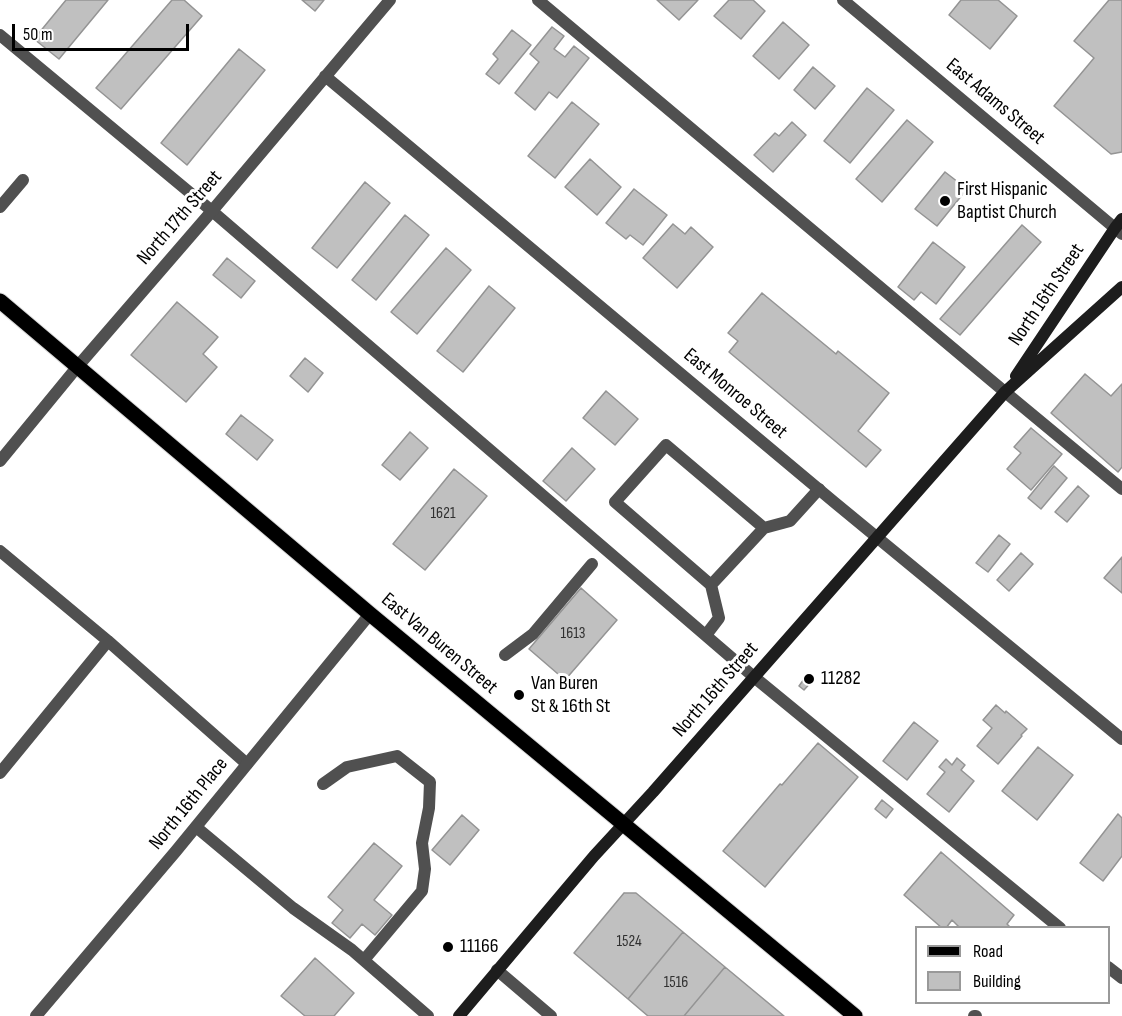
<!DOCTYPE html>
<style>
body{margin:0}
#map{position:relative;width:1122px;height:1016px;overflow:hidden;background:#fff;font-family:"Sofia Sans Condensed",sans-serif}
canvas{display:block}
.legend{position:absolute;left:915px;top:926px;width:195px;height:78px;box-sizing:border-box;background:#fff;border:2px solid #999;margin:0;padding:8px 10px;list-style:none;font-size:18px;color:#000}
.legend li{display:flex;align-items:center;gap:12px;height:30px}
.legend b{width:30px;border:2px solid #999}
.scale{position:absolute;left:12px;top:24px;width:177px;height:27px;box-sizing:border-box;border:3px solid #000;border-top:0;padding-left:8px;font-size:18px;line-height:21px;white-space:nowrap;color:#000;-webkit-text-stroke:4px #fff;paint-order:stroke}
</style>
<div id="map">
<canvas width="1122" height="1016"></canvas>
<ul class="legend">
<li><b style="height:8px;background:#000"></b>Road</li>
<li><b style="height:16px;background:#c0c0c0"></b>Building</li>
</ul>
<div class="scale">50 m</div>
</div>
<script>
const ctx = document.querySelector('canvas').getContext('2d');
ctx.lineJoin = 'round';
function fillPath(path, color) {
  ctx.fillStyle = color;
  ctx.fill(path, 'evenodd');
}
function toPath(rows) {
  const path = new Path2D();
  for (const r of rows) {
    path.moveTo(r[0], r[1]);
    for (let i = 2; i < r.length; i += 2) path.lineTo(r[i], r[i + 1]);
  }
  return path;
}
function stroke(path, color, width, dash) {
  ctx.strokeStyle = color;
  ctx.lineWidth = width;
  ctx.lineCap = dash ? 'butt' : 'round';
  ctx.setLineDash(dash || []);
  ctx.stroke(path);
}
function label(font, color, halo, rows, align = 'center') {
  ctx.font = font + ' "Sofia Sans Condensed",sans-serif';
  ctx.lineWidth = 6;
  ctx.setLineDash([]);
  ctx.textBaseline = 'middle';
  ctx.strokeStyle = halo;
  ctx.fillStyle = color;
  for (const [text, x, y, turn = 0] of rows) {
    ctx.save();
    ctx.translate(x, y);
    ctx.rotate((+turn || 0) * Math.PI / 180);
    ctx.textAlign = isNaN(turn) ? turn : align;
    if (halo) ctx.strokeText(text, 0, 0);
    ctx.fillText(text, 0, 0);
    ctx.restore();
  }
}
const building = toPath([
 [66,0,108,0,59,59,34,39,66,0],
 [172,0,184,0,202,16,121,109,96,88,172,0],
 [302,0,324,0,315,11,302,0],
 [657,0,698,0,679,20,657,0],
 [729,0,753,0,765,11,741,39,714,16,729,0],
 [961,0,998,0,1017,16,990,49,949,15,961,0],
 [1109,0,1122,0,1122,152,1111,154,1054,106,1094,58,1074,41,1109,0],
 [783,22,809,45,779,79,753,56,783,22],
 [552,27,564,36,554,49,565,57,574,46,589,58,557,98,549,92,535,110,515,93,539,62,530,54,552,27],
 [512,30,531,45,499,84,486,74,498,59,493,54,512,30],
 [239,49,265,70,187,165,161,143,239,49],
 [813,67,835,86,815,109,794,90,813,67],
 [867,88,894,110,850,163,824,141,867,88],
 [572,102,599,124,555,178,528,156,572,102],
 [907,120,933,142,882,202,856,179,907,120],
 [792,122,806,135,773,172,754,155,775,133,779,136,792,122],
 [590,159,621,187,597,215,565,187,590,159],
 [945,172,967,189,937,226,915,209,945,172],
 [365,182,390,203,337,268,312,248,365,182],
 [634,189,667,215,643,245,630,235,626,239,606,223,634,189],
 [405,215,429,235,376,300,352,280,405,215],
 [673,224,685,234,691,227,713,247,677,288,643,258,673,224],
 [1022,225,1041,242,960,335,940,319,1022,225],
 [933,242,965,267,936,304,921,292,914,300,898,287,933,242],
 [446,248,471,270,417,334,391,312,446,248],
 [227,258,255,281,241,298,213,275,227,258],
 [489,286,515,308,463,372,437,351,489,286],
 [762,293,836,354,838,351,889,393,858,431,881,450,866,467,729,352,738,341,728,333,762,293],
 [177,302,218,337,203,354,217,367,186,402,131,355,177,302],
 [305,358,323,373,308,392,290,376,305,358],
 [1085,374,1111,396,1122,384,1122,467,1118,472,1051,413,1085,374],
 [606,391,638,419,615,445,583,418,606,391],
 [241,415,273,440,257,460,226,434,241,415],
 [1031,428,1062,454,1031,490,1007,469,1021,453,1014,447,1031,428],
 [410,432,428,448,400,480,382,465,410,432],
 [572,448,595,469,566,501,543,481,572,448],
 [1054,466,1067,478,1041,509,1028,498,1054,466],
 [454,469,487,496,425,570,393,544,454,469],
 [1078,486,1089,496,1067,522,1055,512,1078,486],
 [999,535,1010,544,988,572,976,563,999,535],
 [1021,553,1033,564,1009,591,997,580,1021,553],
 [1122,557,1122,593,1104,578,1122,557],
 [581,588,617,620,565,680,529,649,581,588],
 [807,675,813,680,804,690,799,686,807,675],
 [996,705,1005,713,1006,711,1027,729,1021,735,1022,736,998,764,977,746,992,728,983,720,996,705],
 [914,722,938,741,907,780,883,761,914,722],
 [818,743,858,777,765,887,723,851,780,784,782,785,818,743],
 [1038,747,1073,775,1037,820,1002,791,1038,747],
 [957,758,965,765,961,770,974,781,949,812,927,794,945,772,939,767,946,759,952,765,957,758],
 [882,800,893,809,886,818,875,809,882,800],
 [1118,814,1122,818,1122,856,1103,881,1080,863,1118,814],
 [462,815,479,830,450,865,432,850,462,815],
 [374,843,402,866,374,900,392,915,375,935,362,924,350,938,332,923,343,910,328,897,374,843],
 [941,852,1014,915,1007,924,1011,928,960,928,952,920,946,928,942,928,904,895,941,852],
 [624,893,636,893,683,932,628,999,574,953,624,893],
 [683,932,725,967,684,1016,648,1016,628,999,683,932],
 [315,958,354,993,334,1016,305,1016,281,996,315,958],
 [725,967,784,1016,684,1016,725,967]
]);
fillPath(building, '#c0c0c0');
stroke(building, '#949494', 1.5);
const primary = toPath([
 [0,301,370,614,855,1016]
]);
stroke(primary, '#dbdbdb', 17);
stroke(toPath([
 [538,0,1005,392,1122,489],
 [0,35,212,211,754,677,1060,928],
 [0,207,23,180],
 [0,551,108,641,247,764],
 [711,585,764,528,790,521,819,489],
 [706,635,719,618,711,585,615,502,666,445,764,528],
 [505,655,533,634,592,564],
 [0,773,108,641],
 [323,784,347,767,397,756,430,782,429,808,422,843,425,869,422,891,364,960],
 [196,827,293,908,352,950,428,1016],
 [1108,967,1122,978],
 [497,970,551,1016],
 [974,1016,976,1016]
]), '#505050', 12);
stroke(toPath([
 [843,0,1122,234],
 [325,76,834,502,1122,739],
 [0,461,78,366,212,211,390,0],
 [36,1016,176,851,370,614]
]), '#505050', 12);
stroke(toPath([
 [1016,376,1115,228,1122,219],
 [459,1016,594,856,653,792,1005,392,1122,287]
]), '#1d1d1d', 12);
stroke(primary, '#000', 15);
for (const [x, y, r, color] of [
 [945,201,6,"#000"],
 [809,679,6,"#000"],
 [519,695,6,"#000"],
 [448,947,6,"#000"]
]) {
  const dot = new Path2D();
  dot.arc(x, y, r, 0, 2 * Math.PI);
  ctx.fillStyle = color;
  ctx.fill(dot);
  stroke(dot, '#fff', 2);
}
label('16px', '#303030', null, [
 ["1621",443,514],
 ["1613",573,634],
 ["1524",629,942],
 ["1516",676,983]
]);
label('20px', '#000', '#fff', [
 ["East Adams Street",995,102,40],
 ["North 17th Street",180,218,-49],
 ["North 16th Street",1047,295,-56],
 ["East Monroe Street",735,394,40],
 ["East Van Buren Street",439,644,40],
 ["North 16th Street",716,690,-49],
 ["North 16th Place",189,804,-51]
]);
label('20px', '#000', '#fff', [
 ["First Hispanic",957,190],
 ["Baptist Church",957,213],
 ["11282",821,679],
 ["Van Buren",531,684],
 ["St & 16th St",531,707],
 ["11166",460,947]
], 'left');
</script>
